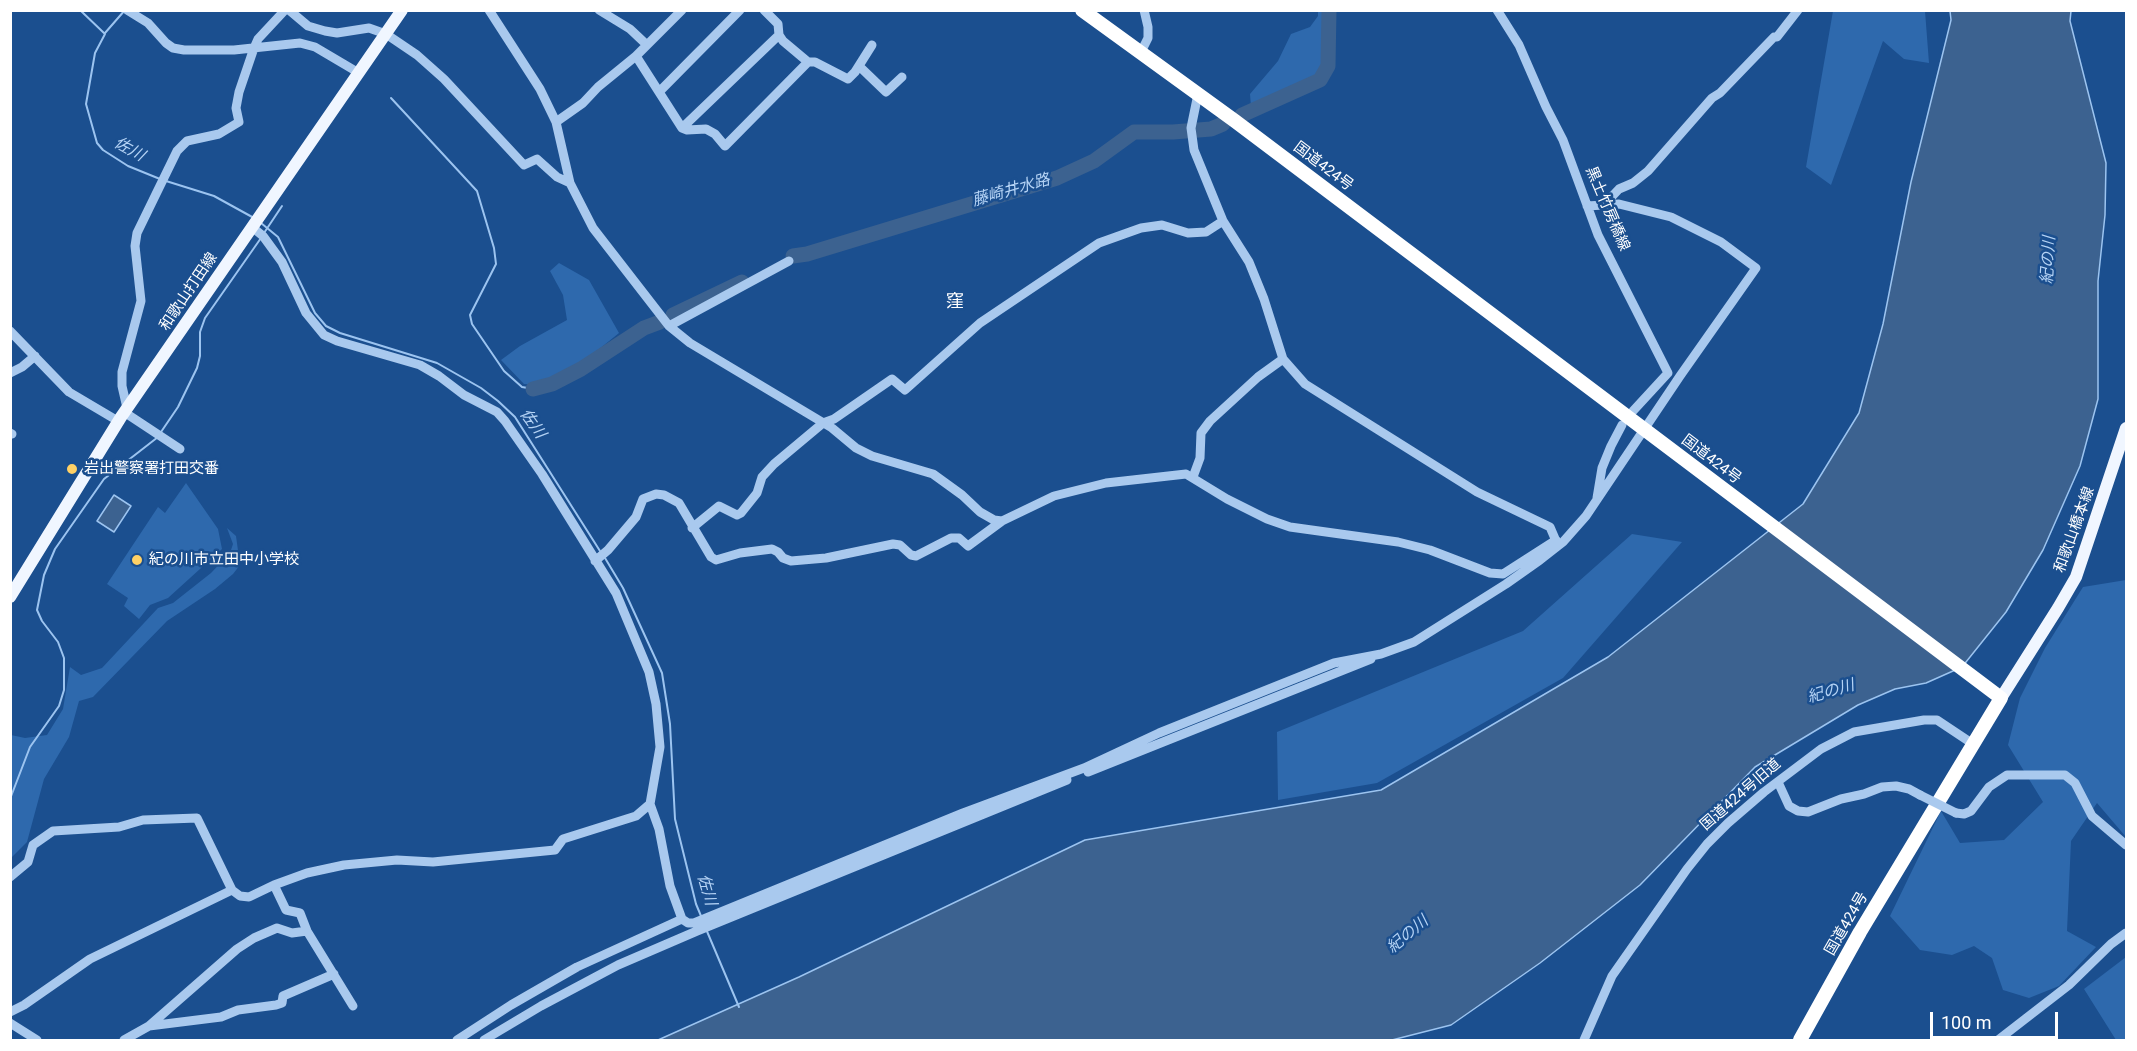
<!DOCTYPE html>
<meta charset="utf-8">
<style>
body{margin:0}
#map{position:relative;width:2137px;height:1051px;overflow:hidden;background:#1b4f8f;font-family:Roboto,sans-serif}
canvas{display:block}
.frame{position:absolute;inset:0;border:12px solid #fff;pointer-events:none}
.scale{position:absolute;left:1930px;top:1012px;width:128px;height:27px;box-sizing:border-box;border:3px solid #fff;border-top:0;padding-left:8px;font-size:18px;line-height:21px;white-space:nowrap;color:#fff;-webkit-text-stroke:4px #1b4f8f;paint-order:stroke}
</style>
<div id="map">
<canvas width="2137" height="1051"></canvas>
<div class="frame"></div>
<div class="scale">100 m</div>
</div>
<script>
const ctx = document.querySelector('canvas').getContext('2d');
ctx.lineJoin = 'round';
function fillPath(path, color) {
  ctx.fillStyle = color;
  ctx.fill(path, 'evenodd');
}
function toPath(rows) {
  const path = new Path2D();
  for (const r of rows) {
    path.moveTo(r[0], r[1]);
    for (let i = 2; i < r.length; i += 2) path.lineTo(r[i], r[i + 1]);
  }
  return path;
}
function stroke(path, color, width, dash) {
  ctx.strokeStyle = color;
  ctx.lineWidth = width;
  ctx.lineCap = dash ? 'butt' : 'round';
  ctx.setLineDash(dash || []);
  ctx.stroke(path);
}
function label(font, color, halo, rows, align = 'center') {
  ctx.font = font + ' Roboto,"Noto Sans JP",sans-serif';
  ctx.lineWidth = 5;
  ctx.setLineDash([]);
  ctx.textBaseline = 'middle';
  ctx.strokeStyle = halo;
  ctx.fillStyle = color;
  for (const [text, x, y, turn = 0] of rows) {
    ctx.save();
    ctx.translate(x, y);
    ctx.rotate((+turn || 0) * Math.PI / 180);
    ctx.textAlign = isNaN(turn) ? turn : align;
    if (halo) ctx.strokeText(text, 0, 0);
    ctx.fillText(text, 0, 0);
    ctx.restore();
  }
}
fillPath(toPath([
 [1318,11,1324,11,1324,61,1318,74,1311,80,1251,107,1250,94,1278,61,1291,34,1310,27,1318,16],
 [1833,11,1925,11,1929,63,1904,59,1883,41,1831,185,1806,167],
 [559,263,589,280,619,333,582,363,537,385,524,384,501,360,520,346,567,320,563,295,550,271],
 [186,483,218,529,222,549,168,598,150,605,139,619,124,606,128,598,107,584,158,507,165,513],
 [227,528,236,536,240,565,233,574,215,589,167,621,93,697,79,701,69,737,44,779,27,842,11,858,11,735,25,738,47,735,63,709,70,667,81,675,102,668,158,608,173,603,211,573,230,553,233,544],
 [1632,534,1682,542,1563,678,1377,783,1278,800,1277,732,1523,631],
 [2126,580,2126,837,2097,803,2071,841,2067,931,2096,947,2059,986,2029,998,2003,990,1992,958,1974,946,1952,955,1920,950,1890,916,1941,811,1960,843,2004,840,2043,802,2008,745,2020,698,2045,648,2083,587],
 [2126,957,2126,1040,2116,1040,2084,989]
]), '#2e69ad');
const water = toPath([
 [1950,11,2071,11,2070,21,2106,163,2105,215,2098,281,2098,399,2080,466,2043,550,2006,612,1962,667,1926,683,1895,689,1858,705,1755,767,1640,885,1540,963,1451,1025,1392,1040,658,1040,799,977,1085,840,1381,790,1608,657,1803,504,1859,413,1883,324,1911,182,1951,20,1950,11],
 [114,495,131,506,114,532,97,521,114,495]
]);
fillPath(water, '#3c6290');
stroke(water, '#9cc4f0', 1.5);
stroke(toPath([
 [80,10,105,34,95,53,86,104,97,143,103,150,128,166,160,179],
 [105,33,125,10],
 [391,98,477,191,494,248,496,264,470,315,472,324,504,371,522,387,533,389],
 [166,181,214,196,254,218],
 [261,223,278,237,315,313,326,326,340,333,437,363,481,388,498,401,515,417,600,551],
 [264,233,282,206],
 [161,432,178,407,197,368,200,356,200,332,205,318,261,238],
 [605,558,623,588,662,673,670,724,675,819,696,904,701,916],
 [10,799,30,747,59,706,64,690,64,658,58,642,42,621,37,610,44,575,55,549,104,479,158,437],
 [706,929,739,1007]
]), '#9cc4f0', 2);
stroke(toPath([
 [1242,115,1320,80,1328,66,1329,10],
 [793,256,807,254,1057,178,1094,161,1134,132,1173,132,1211,129,1223,124],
 [673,315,742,282],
 [533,389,552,384,581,369,644,328,660,322]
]), '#3c6290', 15);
stroke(toPath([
 [127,10,148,23,166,43,173,48,184,50,234,50,300,43,315,47,359,73],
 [289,10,308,26,325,31,337,33,369,28,386,34,417,55,444,79,524,165,537,159,557,177,570,183],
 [489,10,540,89,556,122,570,183,593,228,669,326,690,343,832,428,856,448,872,456,933,474,962,495,980,512,994,520,1002,521],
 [599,10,630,29,647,45],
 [682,10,636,56,682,128,779,35,778,24,764,10],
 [1497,10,1519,45,1546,107,1563,140,1598,235,1668,373],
 [779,35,783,41,808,62,815,62,848,79,855,72,872,45],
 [1141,52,1148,38,1148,27,1144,10],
 [859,66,886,92,902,77],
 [659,92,740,10],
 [1198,94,1191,128,1194,150,1223,221,1249,262,1264,299,1283,359,1305,384,1477,492,1550,527,1556,541],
 [556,122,583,103,598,87,636,56],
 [682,128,687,130,706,129,715,134,725,146,808,62],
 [1587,206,1604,205,1619,189,1633,183,1648,171,1712,98,1720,93,1774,37,1777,37,1798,10],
 [252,227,263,236,282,262,306,313,324,335,337,341,420,365,439,376,464,395,497,412,505,421,542,474,616,593,649,672,656,704,660,747,650,804,659,829,670,886,682,919,688,923,694,923,963,813,1084,768,1159,733,1334,663,1381,654,1414,642,1506,584,1540,560,1563,542,1586,516,1680,376,1756,268,1721,242,1671,217,1619,204,1604,205],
 [669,326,789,261],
 [10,331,69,392,118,421],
 [10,373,22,367,35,356],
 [127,408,122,386,122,372,141,301,135,246,137,233,177,151,187,141,219,134,239,122,236,108,239,92,254,48,258,39,285,10],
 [1633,411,1668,373],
 [124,412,180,449],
 [10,433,12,434],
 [1193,477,1200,458,1201,433,1210,421,1258,377,1283,359],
 [1597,498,1602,468,1611,446,1622,425],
 [692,528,719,506,737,515,741,513,757,493,762,477,774,464,823,423,834,419,892,379,905,390,980,323,1099,243,1141,228,1162,225,1188,233,1206,232,1223,221],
 [595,561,608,550,636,517,643,499,656,494,664,495,679,503,711,557,716,560,740,553,772,549,778,552,783,558,791,561,826,558,893,544,900,545,911,555,916,556,951,538,959,538,968,546,1002,521,1054,496,1106,483,1186,474,1227,499,1267,519,1290,527,1398,542,1430,550,1490,573,1503,574,1556,540],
 [1088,772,1371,659],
 [1778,782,1789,806,1798,811,1808,812,1841,799,1864,794,1882,787,1896,786,1909,789,1920,795],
 [1956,813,1964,814,1971,811,1989,787,2007,775,2065,775,2075,783,2092,816,2126,845],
 [10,877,28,862,33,845,53,831,119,827,143,820,197,818,232,890,240,896,249,897,274,885,307,873,344,865,397,860,433,862,555,850,563,839,636,816,650,804],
 [274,885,286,910,300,913,307,931,353,1006],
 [10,1012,24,1005,90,959,232,890],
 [10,1023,37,1040],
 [149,1026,221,1017,238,1010,276,1005,282,1003,283,996,334,974],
 [124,1040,149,1026,237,949,254,938,277,928,292,933,307,931],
 [457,1040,511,1005,577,967,682,919],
 [484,1040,541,1006,618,965,697,931,1067,780],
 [1584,1040,1612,976,1687,869,1707,844,1728,823,1764,792,1821,749,1854,732,1924,720,1937,720,1973,744],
 [1998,1040,2069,985,2111,944,2126,933]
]), '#a9c9ee', 9);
stroke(toPath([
 [10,597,121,417,402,10],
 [2001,698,2058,608,2076,577,2126,428]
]), '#f0f6ff', 12);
stroke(toPath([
 [1082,10,1235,121,2001,698,1860,932,1800,1040]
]), '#fff', 14);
stroke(toPath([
 [1920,795,1956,813]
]), '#a9c9ee', 9);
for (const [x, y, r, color] of [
 [72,469,6,"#ffd166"],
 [137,560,6,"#ffd166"]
]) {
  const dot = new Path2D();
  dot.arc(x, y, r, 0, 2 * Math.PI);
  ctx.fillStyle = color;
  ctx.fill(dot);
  stroke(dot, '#1b4f8f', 2);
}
label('15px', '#fff', '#1b4f8f', [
 ["国道424号",1323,167,37],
 ["黒土竹房橋線",1607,209,67],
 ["和歌山打田線",189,292,-56],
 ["国道424号",1711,460,37],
 ["和歌山橋本線",2075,530,-70],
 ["国道424号旧道",1741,795,-41],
 ["国道424号",1847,924,-60]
]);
label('15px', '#fff', '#1b4f8f', [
 ["岩出警察署打田交番",84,469],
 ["紀の川市立田中小学校",149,560]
], 'left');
label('italic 16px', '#b5d3f5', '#1b4f8f', [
 ["佐川",129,150,29],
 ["藤崎井水路",1011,191,-16],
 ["紀の川",2049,260,-87],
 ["佐川",532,424,55],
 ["紀の川",1831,692,-16],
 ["佐川",706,890,74],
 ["紀の川",1408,935,-40]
]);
label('18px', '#fff', '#1b4f8f', [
 ["窪",955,302]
]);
</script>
